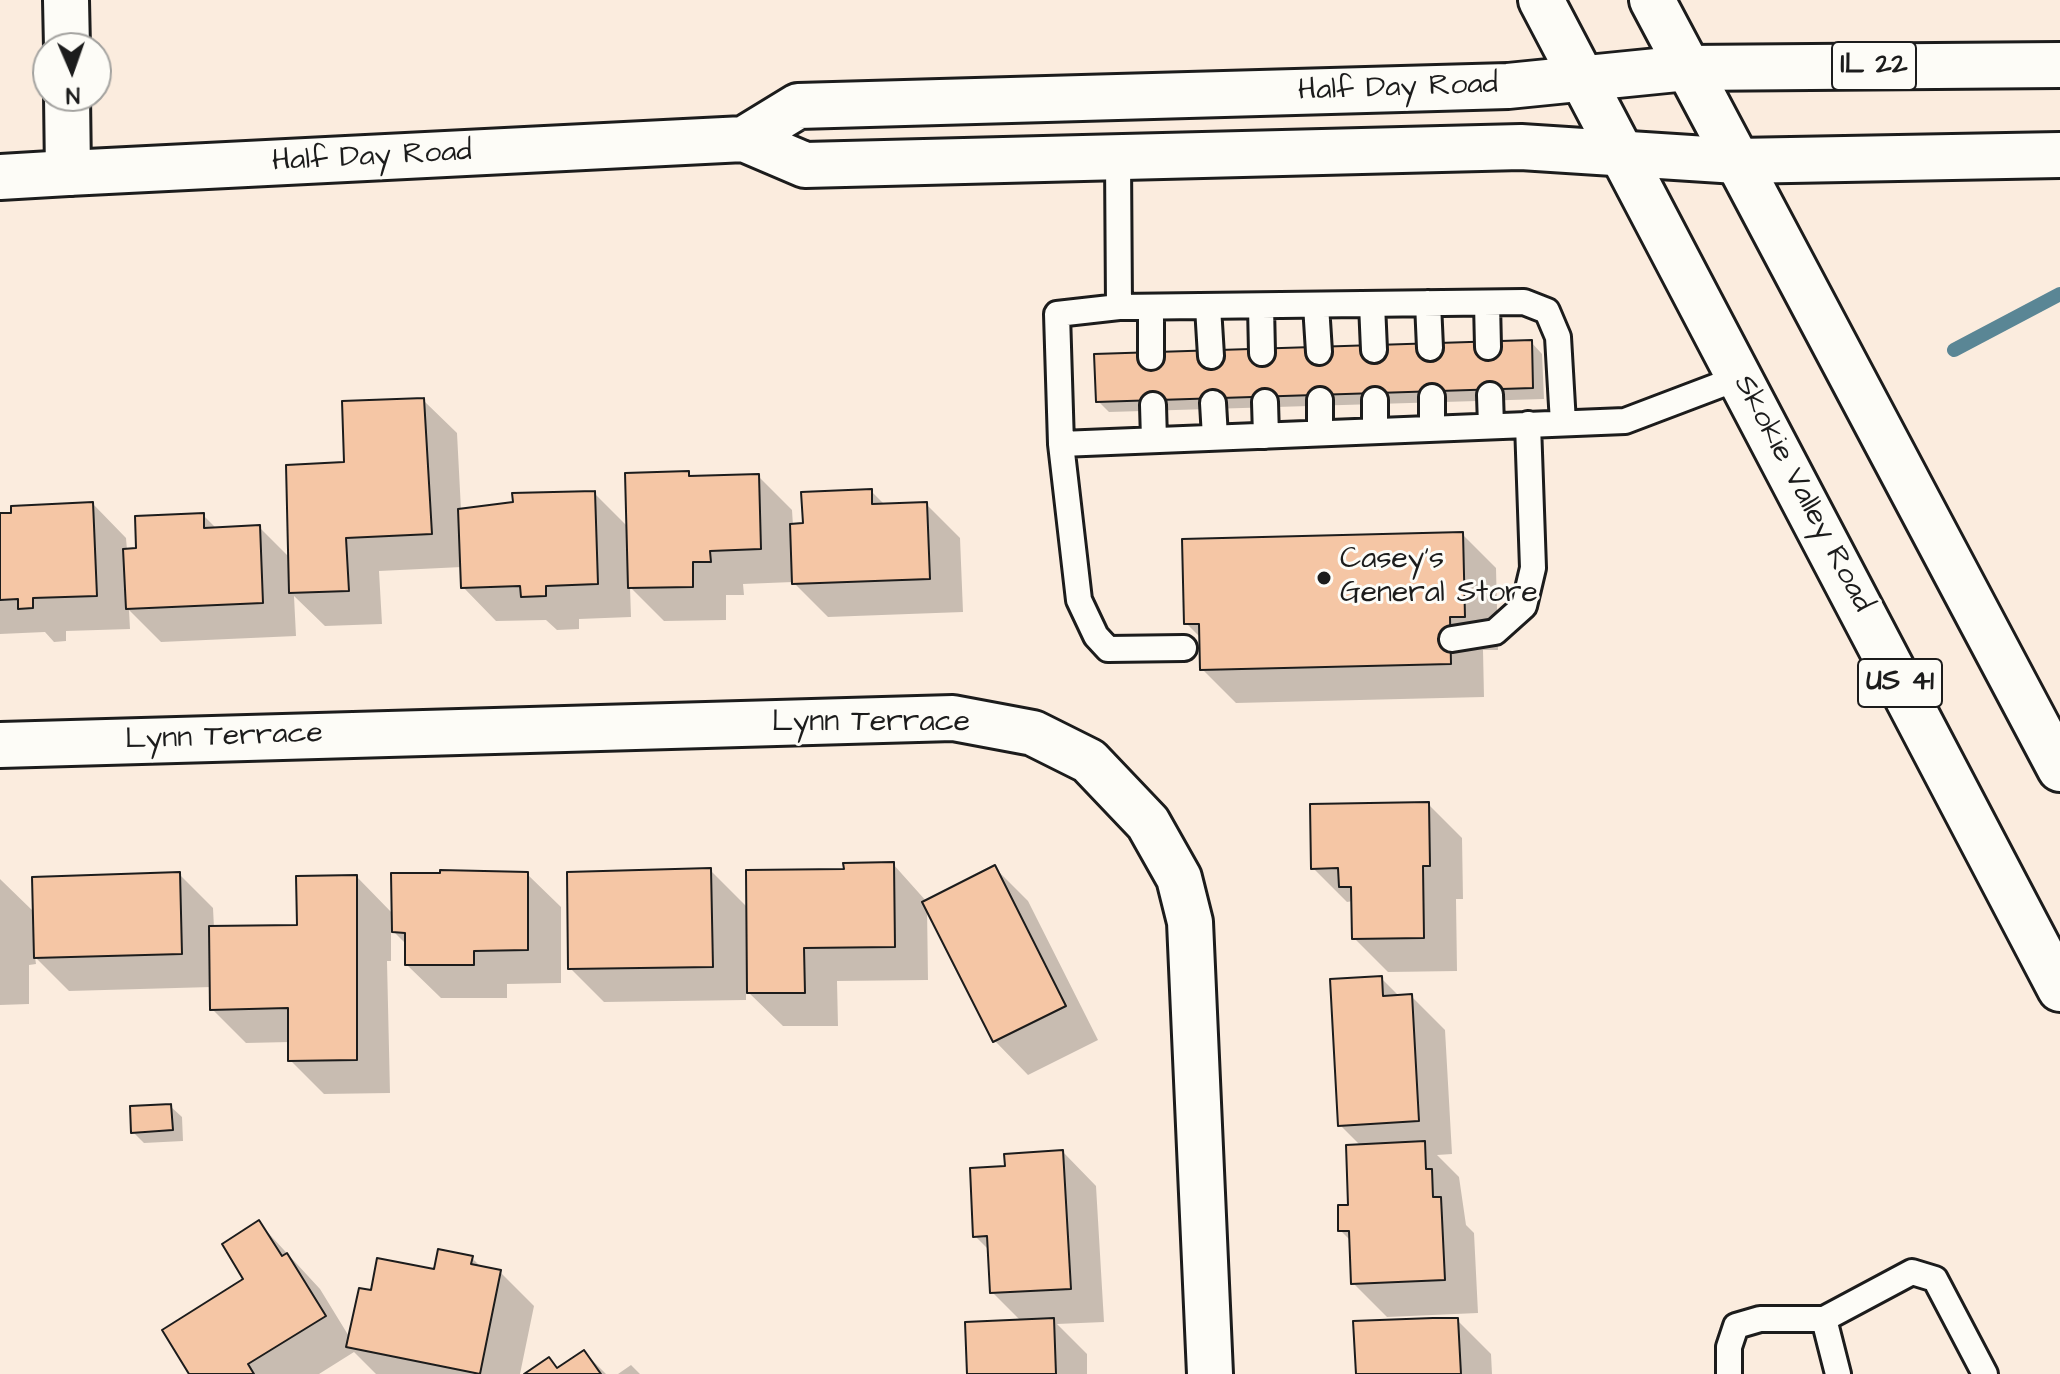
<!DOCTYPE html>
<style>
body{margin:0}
#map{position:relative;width:2060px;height:1374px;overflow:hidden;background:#fbecde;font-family:"Architects Daughter",sans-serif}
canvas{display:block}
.north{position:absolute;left:32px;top:32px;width:80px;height:80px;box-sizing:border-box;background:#fdfcf7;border:2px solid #a3a29f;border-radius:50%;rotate:178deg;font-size:22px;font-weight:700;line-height:32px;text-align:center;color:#1c1c1c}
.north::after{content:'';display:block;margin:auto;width:28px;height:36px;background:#1c1c1c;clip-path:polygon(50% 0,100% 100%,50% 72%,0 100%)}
</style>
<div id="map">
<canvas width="2060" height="1374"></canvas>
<div class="north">N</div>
</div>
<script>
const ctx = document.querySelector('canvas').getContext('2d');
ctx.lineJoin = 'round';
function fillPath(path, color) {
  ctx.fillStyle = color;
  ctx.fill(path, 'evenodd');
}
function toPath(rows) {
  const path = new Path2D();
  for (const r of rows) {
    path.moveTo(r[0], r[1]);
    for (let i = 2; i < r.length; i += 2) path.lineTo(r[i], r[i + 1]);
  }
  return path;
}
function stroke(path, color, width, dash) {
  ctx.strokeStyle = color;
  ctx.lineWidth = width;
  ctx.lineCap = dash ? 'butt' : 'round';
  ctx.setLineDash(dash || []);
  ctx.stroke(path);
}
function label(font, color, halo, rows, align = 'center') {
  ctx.font = font + ' "Architects Daughter",sans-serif';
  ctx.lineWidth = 6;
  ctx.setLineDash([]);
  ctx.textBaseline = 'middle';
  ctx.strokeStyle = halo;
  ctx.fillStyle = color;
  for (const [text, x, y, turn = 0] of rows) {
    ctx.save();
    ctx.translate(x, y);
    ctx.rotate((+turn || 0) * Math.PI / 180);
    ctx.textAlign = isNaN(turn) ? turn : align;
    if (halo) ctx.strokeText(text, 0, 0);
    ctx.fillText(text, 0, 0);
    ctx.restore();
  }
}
fillPath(toPath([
 [1531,342,1542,354,1544,399,1109,412,1098,401],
 [423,400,457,433,461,510,594,493,628,527,688,473,693,478,758,476,792,510,793,526,805,525,871,491,885,505,926,504,960,538,963,612,828,617,793,582,743,584,744,595,726,595,726,620,664,621,630,587,631,617,579,619,579,629,557,630,546,620,496,621,463,587,462,567,379,571,382,624,325,626,294,596,296,636,161,642,129,610,130,629,66,631,66,641,54,642,45,632,0,634,0,515,93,504,126,538,127,550,138,549,203,515,217,529,259,527,290,558,346,464],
 [1462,534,1496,568,1498,650,1483,650,1484,697,1236,703,1202,669,1201,638,1186,623],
 [1428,804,1462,838,1463,899,1456,899,1457,971,1388,972,1354,938,1353,901,1347,902,1313,868],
 [893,864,927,902,994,867,1028,901,1098,1040,1028,1075,995,1041,927,906,928,980,837,981,838,1026,783,1026,746,990,746,1000,604,1002,570,968,710,870,748,908,846,871],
 [179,874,213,908,214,928,299,927,357,877,393,914,527,874,561,907,561,983,507,984,507,998,441,998,407,965,407,945,391,929,391,961,387,961,390,1093,324,1094,290,1060,290,1042,246,1043,212,1009,212,987,69,991,35,957,36,964,29,965,29,1004,0,1005,0,879,35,913],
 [1381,978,1400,997,1411,996,1445,1030,1452,1154,1437,1155,1459,1177,1466,1225,1474,1233,1478,1313,1387,1317,1353,1283,1351,1241,1340,1230,1350,1207,1361,1146,1340,1125],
 [170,1106,182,1117,183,1141,144,1143,133,1132],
 [1063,1152,1096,1186,1104,1322,1057,1324,1087,1354,1087,1374,969,1374,1021,1321,992,1292,989,1250,975,1236,1007,1168],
 [259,1223,320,1289,350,1338,372,1292,472,1258,483,1269,500,1272,534,1306,520,1374,376,1374,354,1352,319,1374,192,1374,246,1280],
 [1457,1320,1491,1354,1492,1374,1358,1374],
 [584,1352,606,1374,528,1374,549,1359,559,1370],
 [631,1365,640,1374,618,1374]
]), '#0003');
stroke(toPath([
 [1954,350,2060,294]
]), '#5a8695', 14);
const building = toPath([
 [1532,340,1533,388,1096,402,1094,354,1532,340],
 [424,398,432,534,346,538,349,591,289,593,286,465,344,462,342,401,424,398],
 [689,471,689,476,759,474,761,549,710,551,711,562,693,562,693,587,628,588,625,473,689,471],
 [872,489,872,504,927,502,930,579,792,584,790,524,803,523,801,492,872,489],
 [595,491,598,584,546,586,546,596,521,597,520,586,461,588,458,509,513,502,512,493,595,491],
 [93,502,97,596,33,598,33,608,18,609,18,599,0,600,0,513,11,513,11,506,93,502],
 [204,513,204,528,260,525,263,603,126,609,123,549,136,548,135,516,204,513],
 [1463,532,1465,617,1450,617,1451,664,1200,670,1199,624,1184,624,1182,539,1463,532],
 [1429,802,1430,866,1423,866,1424,938,1352,939,1351,887,1339,887,1338,868,1311,869,1310,804,1429,802],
 [894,862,895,947,804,948,805,993,747,993,746,870,844,869,843,863,894,862],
 [995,865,1066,1006,993,1042,922,902,995,865],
 [711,868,713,967,568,969,567,872,711,868],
 [440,870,528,872,528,950,474,951,474,965,405,965,405,933,392,932,391,873,440,873,440,870],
 [180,872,182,954,34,958,32,877,180,872],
 [357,875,357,1060,288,1061,288,1008,210,1010,209,926,297,925,296,876,357,875],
 [1382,976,1383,996,1412,994,1419,1121,1338,1126,1330,979,1382,976],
 [171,1104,173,1130,131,1133,130,1106,171,1104],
 [1425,1141,1426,1169,1432,1169,1433,1197,1441,1197,1445,1280,1351,1284,1349,1231,1338,1231,1338,1205,1348,1205,1346,1145,1425,1141],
 [1063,1150,1071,1289,990,1293,987,1236,973,1237,970,1168,1005,1166,1004,1154,1063,1150],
 [259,1220,282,1256,287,1253,326,1316,248,1364,254,1374,189,1374,162,1330,243,1279,222,1244,259,1220],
 [438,1249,473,1256,471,1264,501,1270,480,1374,346,1347,359,1288,371,1290,377,1258,434,1269,438,1249],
 [1054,1318,1056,1374,967,1374,965,1322,1054,1318],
 [1433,1318,1458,1318,1461,1374,1356,1374,1353,1321,1433,1318],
 [584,1350,601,1374,524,1374,549,1357,557,1368,584,1350]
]);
fillPath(building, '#f5c6a5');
stroke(building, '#1c1c1c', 2);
const lane = toPath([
 [1118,159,1119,307,1524,302,1547,311,1558,337,1563,423],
 [1428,303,1430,348],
 [1487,303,1488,347],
 [1372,304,1374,350],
 [1316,305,1319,352],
 [1261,306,1262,353],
 [1119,307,1057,314,1061,444,1625,421,1741,377],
 [1208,307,1211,356],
 [1151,357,1151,307],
 [1490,395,1491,426],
 [1432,397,1432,428],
 [1320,400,1320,433],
 [1375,400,1375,431],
 [1265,402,1266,436],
 [1213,403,1215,437],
 [1153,405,1154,440],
 [1061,444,1079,600,1096,636,1108,649,1184,648],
 [1452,639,1495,632,1524,606,1533,568,1528,424],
 [1729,1374,1729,1347,1736,1326,1760,1319,1824,1319],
 [1838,1374,1824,1319,1912,1272,1935,1279,1985,1374]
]);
const street = toPath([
 [0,745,953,718,1033,733,1089,761,1148,823,1179,878,1190,922,1210,1374]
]);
const secondary = toPath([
 [0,177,68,173]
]);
const primary = toPath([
 [744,139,798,106,1508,86,1687,68,2060,65],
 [68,173,744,139,805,165,1521,147,1737,161,2060,155]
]);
const highway = toPath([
 [66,0,67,48],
 [1541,0,2060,989],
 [1652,0,2060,769],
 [67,96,68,173]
]);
stroke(lane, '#1c1c1c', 30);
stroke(street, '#1c1c1c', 50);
stroke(secondary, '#1c1c1c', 50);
stroke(primary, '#1c1c1c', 50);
stroke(highway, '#1c1c1c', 50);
stroke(lane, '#fdfcf7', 24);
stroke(street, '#fdfcf7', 44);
stroke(secondary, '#fdfcf7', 44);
stroke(primary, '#fdfcf7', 44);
stroke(highway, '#fdfcf7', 44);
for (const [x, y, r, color] of [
 [1324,578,8,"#1c1c1c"]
]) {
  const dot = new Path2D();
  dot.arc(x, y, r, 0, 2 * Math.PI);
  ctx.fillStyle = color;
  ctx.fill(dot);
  stroke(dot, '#fdfcf7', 3);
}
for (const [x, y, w] of [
 [1874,66,84],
 [1900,683,84]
]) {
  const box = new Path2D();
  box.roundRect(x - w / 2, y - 24, w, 48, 6);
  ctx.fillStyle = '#fdfcf7';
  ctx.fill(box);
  stroke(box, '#1c1c1c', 2);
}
label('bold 28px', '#1c1c1c', null, [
 ["IL 22",1874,66],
 ["US 41",1900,683]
]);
label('30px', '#1c1c1c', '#fdfcf7', [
 ["Half Day Road",1398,89,-2],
 ["Half Day Road",372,158,-3],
 ["Skokie Valley Road",1802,494,62],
 ["Lynn Terrace",871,724],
 ["Lynn Terrace",224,738,-2]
]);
label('30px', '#1c1c1c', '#fdfcf7', [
 ["Casey's",1340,561],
 ["General Store",1340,595]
], 'left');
</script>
